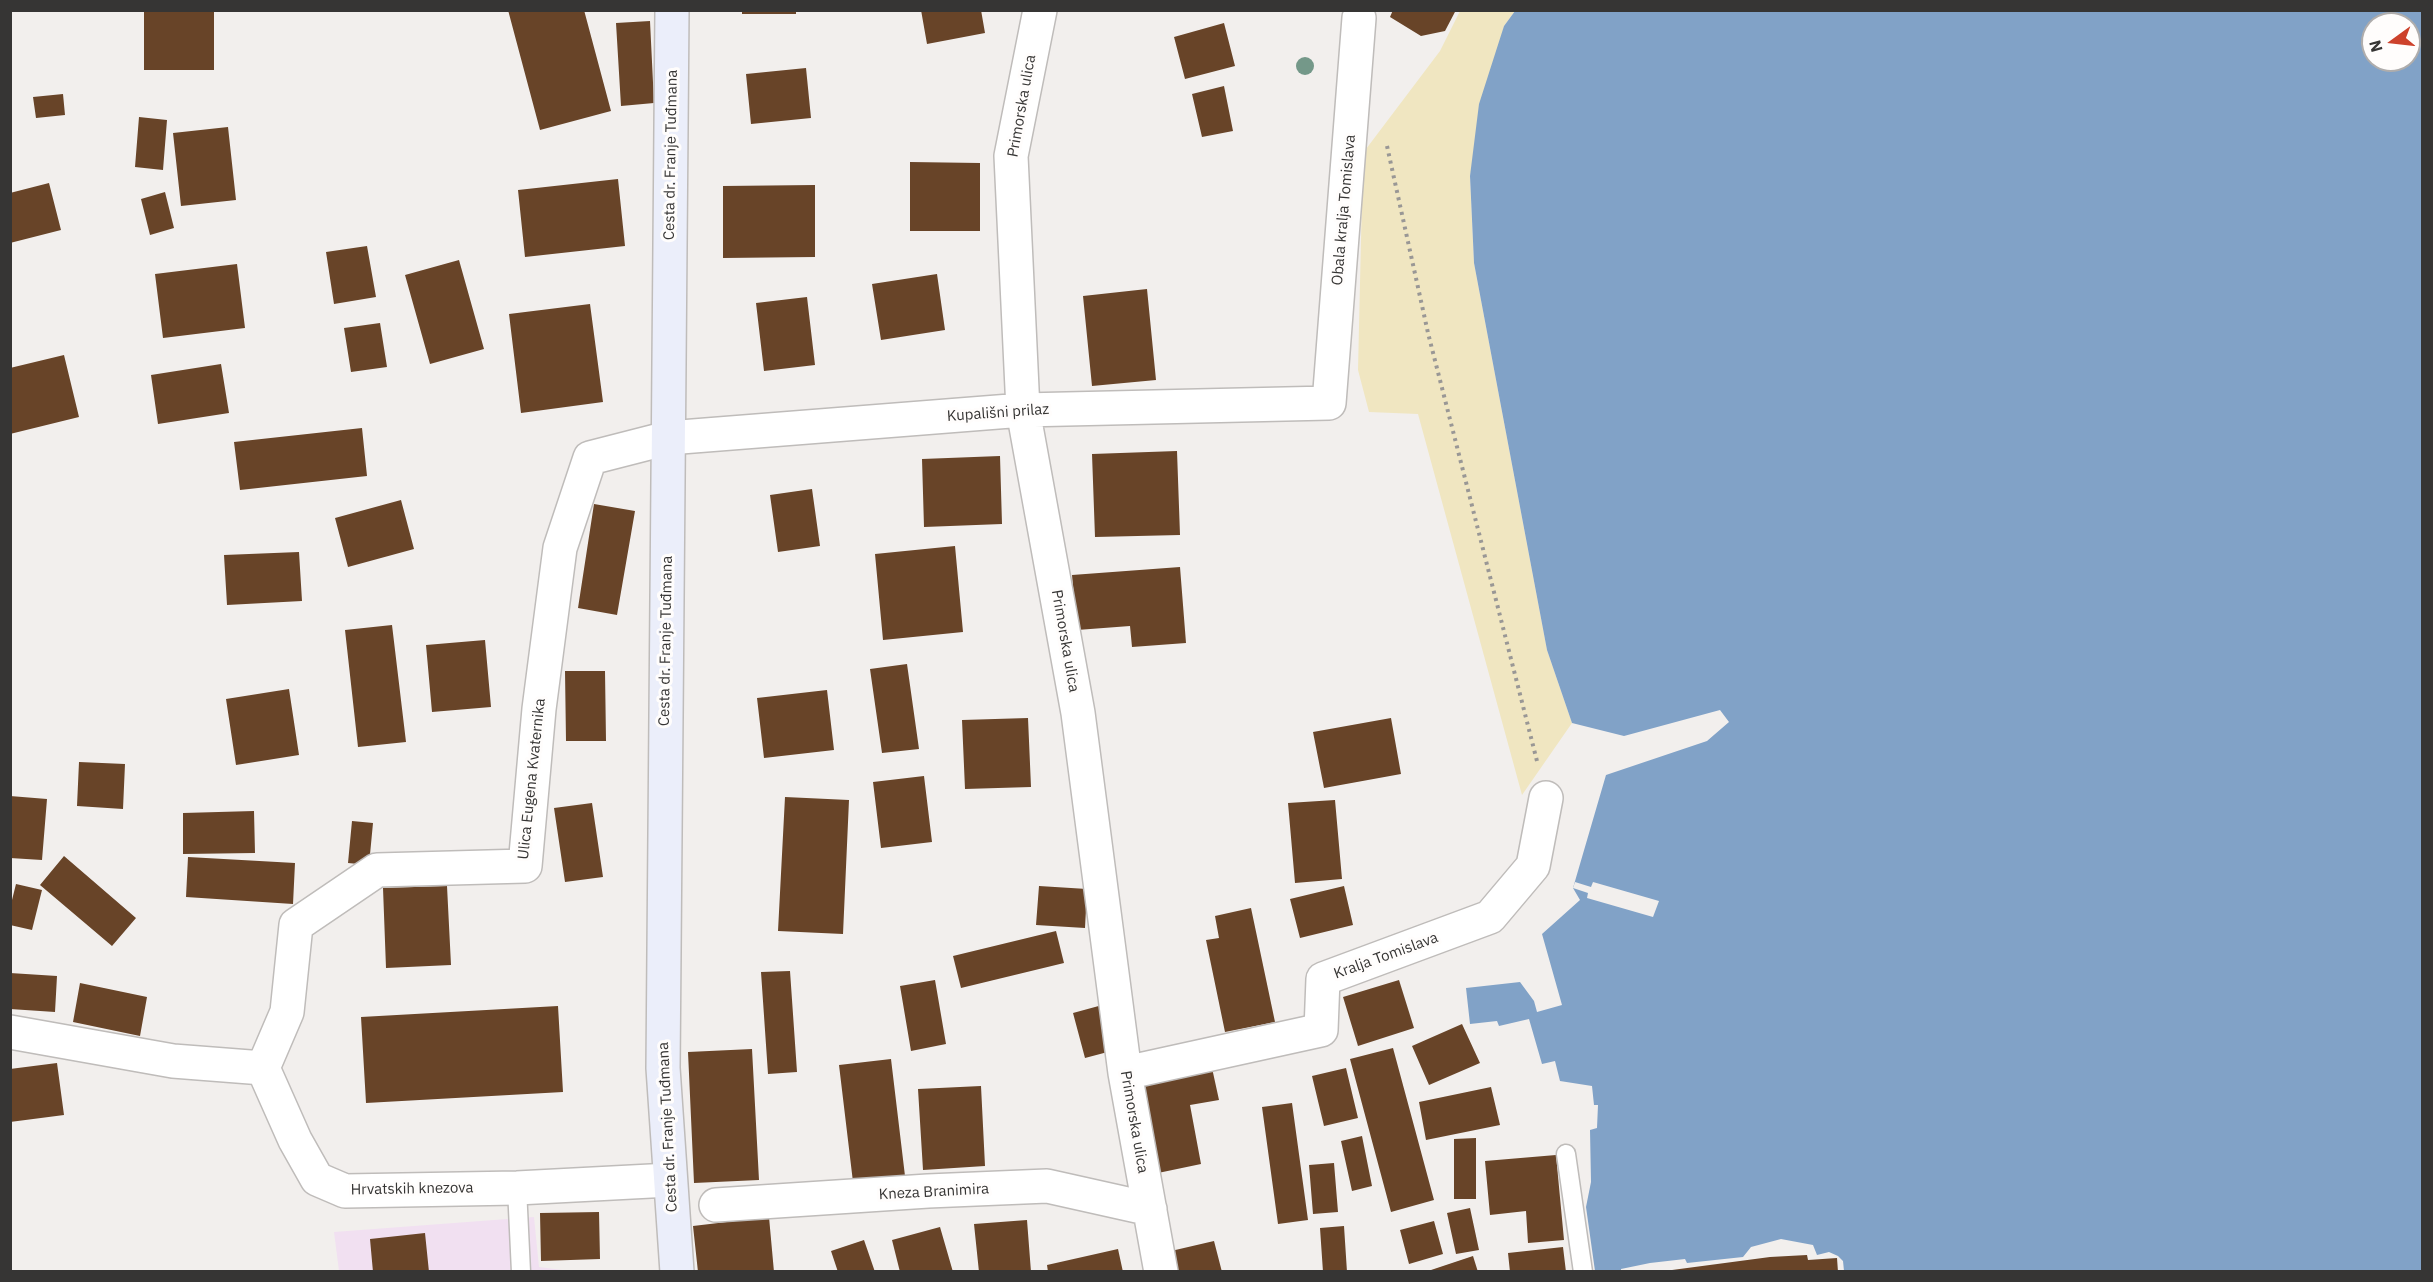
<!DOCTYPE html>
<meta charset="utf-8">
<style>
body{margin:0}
#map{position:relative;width:2433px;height:1282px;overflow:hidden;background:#f2efed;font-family:"IBM Plex Sans",sans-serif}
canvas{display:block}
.frame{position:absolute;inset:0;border:12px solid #363534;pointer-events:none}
.north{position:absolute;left:2361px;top:12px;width:60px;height:60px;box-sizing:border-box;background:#fffdfc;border:2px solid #afadac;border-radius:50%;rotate:255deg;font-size:16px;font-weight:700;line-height:24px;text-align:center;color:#363534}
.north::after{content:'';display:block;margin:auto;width:21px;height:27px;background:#cd422c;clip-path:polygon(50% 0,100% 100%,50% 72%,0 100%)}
</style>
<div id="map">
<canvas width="2433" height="1282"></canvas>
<div class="frame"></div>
<div class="north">N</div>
</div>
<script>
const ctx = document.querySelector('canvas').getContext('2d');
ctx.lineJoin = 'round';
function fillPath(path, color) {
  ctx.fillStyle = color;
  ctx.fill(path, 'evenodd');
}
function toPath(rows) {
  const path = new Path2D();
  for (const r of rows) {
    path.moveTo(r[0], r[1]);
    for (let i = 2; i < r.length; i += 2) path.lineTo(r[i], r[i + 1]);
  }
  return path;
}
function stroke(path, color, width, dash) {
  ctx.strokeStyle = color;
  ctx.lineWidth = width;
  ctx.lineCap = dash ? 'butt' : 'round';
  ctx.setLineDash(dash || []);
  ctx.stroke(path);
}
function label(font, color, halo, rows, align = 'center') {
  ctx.font = font + ' "IBM Plex Sans",sans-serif';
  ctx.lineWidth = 6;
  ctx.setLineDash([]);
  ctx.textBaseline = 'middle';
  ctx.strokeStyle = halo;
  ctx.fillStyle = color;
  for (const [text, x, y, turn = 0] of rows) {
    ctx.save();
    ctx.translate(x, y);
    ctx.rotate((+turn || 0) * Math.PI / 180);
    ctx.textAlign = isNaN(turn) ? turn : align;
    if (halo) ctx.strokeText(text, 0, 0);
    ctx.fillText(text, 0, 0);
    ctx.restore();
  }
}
fillPath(toPath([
 [534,1217,539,1267,570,1271,339,1271,334,1232]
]), '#f1e0f1');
fillPath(toPath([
 [1460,11,1515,11,1504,26,1470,176,1474,263,1547,650,1572,723,1522,795,1418,414,1369,412,1358,370,1363,153,1440,51]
]), '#f0e6c1');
fillPath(toPath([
 [1515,11,2422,11,2422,1271,1844,1271,1843,1261,1838,1256,1829,1252,1817,1255,1813,1245,1781,1239,1751,1247,1743,1257,1687,1263,1685,1259,1650,1263,1621,1269,1621,1271,1595,1271,1586,1207,1591,1182,1590,1130,1597,1128,1598,1105,1594,1105,1592,1086,1560,1081,1555,1061,1542,1064,1529,1019,1499,1026,1497,1021,1470,1024,1466,988,1520,982,1534,1001,1537,1012,1562,1005,1542,934,1580,900,1573,888,1606,775,1707,741,1729,722,1720,710,1624,736,1572,723,1547,650,1474,263,1470,176,1479,104,1504,26],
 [2373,24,2409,24,2409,60,2373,60]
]), '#81a2c7');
fillPath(toPath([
 [1575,882,1591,887,1593,882,1659,901,1653,917,1587,898,1588,893,1573,888]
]), '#f2efed');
fillPath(toPath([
 [144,10,214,10,214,70,144,70],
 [508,10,584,10,611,111,540,130],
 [742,10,796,10,796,14,742,14],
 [921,10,981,10,985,33,927,44],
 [1393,10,1456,10,1445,31,1421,36,1390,17],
 [650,21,654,103,621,106,616,23],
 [1224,23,1235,66,1185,79,1174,37],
 [806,68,811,118,751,124,746,74],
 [1224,86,1233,131,1202,137,1192,94],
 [63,94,65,115,36,118,33,97],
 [139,117,167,120,163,170,135,167],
 [228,127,236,200,181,206,173,133],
 [910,162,980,163,980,231,910,231],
 [618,179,625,246,525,257,518,190],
 [49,183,61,230,10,243,10,193],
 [815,185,815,257,723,258,723,186],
 [165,192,174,228,150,235,141,199],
 [367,246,376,297,334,304,326,252],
 [459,260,484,349,430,364,405,275],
 [237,264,245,328,163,338,155,274],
 [937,274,945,330,881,340,872,284],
 [1147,289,1156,380,1092,386,1083,296],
 [807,297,815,365,764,371,756,303],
 [590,304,603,402,521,413,509,314],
 [380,323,387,367,351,372,344,328],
 [64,355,79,417,10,434,10,368],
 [221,364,229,413,158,424,151,375],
 [362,428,367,476,240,490,234,442],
 [1177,451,1180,535,1095,537,1092,454],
 [1000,456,1002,524,924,527,922,459],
 [812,489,820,546,778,552,770,495],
 [401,500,414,549,348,567,335,518],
 [594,504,635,511,617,615,578,608],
 [955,546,963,632,883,640,875,554],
 [299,552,302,601,227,605,224,555],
 [1180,567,1186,643,1132,647,1130,626,1077,630,1072,575],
 [392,625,406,742,358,747,345,630],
 [485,640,491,707,432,712,426,645],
 [907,664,919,749,882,753,870,669],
 [565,671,605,671,606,741,566,741],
 [289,689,299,755,236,765,226,699],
 [827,690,834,750,764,758,757,698],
 [1028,718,1031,787,965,789,962,720],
 [1391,718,1401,774,1324,788,1313,732],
 [79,762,125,764,123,809,77,806],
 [924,776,932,842,881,848,873,782],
 [10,796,47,799,42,860,10,858],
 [785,797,849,800,843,934,778,931],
 [1335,800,1342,879,1295,883,1288,803],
 [592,803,603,877,565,882,554,808],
 [254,811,255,853,183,854,183,813],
 [352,821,373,823,369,865,348,863],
 [64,856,136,918,112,946,40,885],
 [188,857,295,863,293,904,186,897],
 [16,884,42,890,32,930,10,925,10,908],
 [447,886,451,965,386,968,383,888],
 [1039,886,1087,889,1085,928,1036,925],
 [1344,886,1353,925,1300,938,1290,899],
 [1251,908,1275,1022,1225,1032,1206,940,1219,938,1215,916],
 [1056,931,1064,963,961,988,953,956],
 [790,971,797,1072,768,1074,761,972],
 [10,973,57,976,55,1012,10,1009],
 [935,980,946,1044,911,1051,900,986],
 [1399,980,1414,1028,1358,1046,1343,997],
 [80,983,147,997,140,1036,73,1022],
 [1106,1004,1119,1049,1085,1058,1073,1013],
 [558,1006,563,1092,366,1103,361,1017],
 [1462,1024,1480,1063,1429,1085,1412,1046],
 [1393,1048,1434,1200,1391,1212,1350,1059],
 [752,1049,759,1180,694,1183,688,1052],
 [891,1059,905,1176,853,1182,839,1065],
 [57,1063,64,1115,10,1122,10,1069],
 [1212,1068,1219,1100,1190,1105,1201,1164,1158,1173,1140,1082],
 [1346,1068,1358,1118,1324,1126,1312,1076],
 [981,1086,985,1166,923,1170,918,1089],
 [1491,1087,1500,1125,1426,1140,1419,1102],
 [1292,1103,1308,1220,1278,1224,1262,1107],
 [1362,1136,1372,1186,1352,1191,1341,1141],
 [1476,1138,1476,1199,1454,1199,1454,1139],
 [1556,1155,1564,1240,1528,1243,1526,1211,1490,1215,1485,1161],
 [1334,1163,1338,1212,1313,1214,1309,1165],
 [1470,1208,1479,1250,1456,1254,1447,1213],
 [599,1212,600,1259,541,1261,540,1213],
 [769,1217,774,1272,698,1272,693,1226],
 [1027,1220,1031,1272,979,1272,974,1224],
 [1434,1221,1443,1254,1409,1264,1400,1230],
 [1344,1226,1347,1272,1323,1272,1320,1228],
 [940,1227,953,1272,900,1272,892,1240],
 [425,1233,429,1272,373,1272,370,1239],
 [864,1240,875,1272,838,1272,831,1251],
 [1214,1241,1222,1272,1176,1272,1171,1251],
 [1563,1247,1566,1272,1510,1272,1508,1253],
 [1118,1249,1123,1272,1048,1272,1047,1265],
 [1807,1255,1808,1260,1837,1258,1838,1272,1657,1272,1770,1257],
 [1473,1256,1478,1272,1428,1272,1428,1271]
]), '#684428');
const lane = toPath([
 [1566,1154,1583,1272],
 [517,1188,521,1272]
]);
const street = toPath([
 [1040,10,1011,156,1023,410,1078,713,1125,1073,1161,1272],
 [10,1032,173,1061,263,1068,295,1140,317,1179,345,1191,517,1188,670,1180],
 [263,1068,287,1012,296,925,377,870,525,866,539,709,560,548,590,458,668,438,1023,410,1329,403,1359,18],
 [1125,1073,1321,1030,1323,979,1490,917,1533,866,1546,798],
 [716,1205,928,1191,1047,1186,1150,1209]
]);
const secondary = toPath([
 [672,10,663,1068,677,1272]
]);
stroke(lane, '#bfbcba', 21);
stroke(street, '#bfbcba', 36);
stroke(secondary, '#bfbcba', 36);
stroke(toPath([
 [1387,146,1428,333,1538,765]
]), '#999795', 4, [3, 4.5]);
stroke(lane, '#fff', 18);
stroke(street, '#fff', 33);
stroke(secondary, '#ebeefa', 33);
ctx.fillStyle = '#749889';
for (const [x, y] of [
 [1305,66]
]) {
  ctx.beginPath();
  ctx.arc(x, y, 9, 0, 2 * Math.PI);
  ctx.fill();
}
label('15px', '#363534', '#fffdfc', [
 ["Primorska ulica",1022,106,-80],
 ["Cesta dr. Franje Tuđmana",671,155,-89],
 ["Obala kralja Tomislava",1344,210,-85],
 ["Kupališni prilaz",998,413,-4],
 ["Cesta dr. Franje Tuđmana",666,641,-89],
 ["Primorska ulica",1065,641,80],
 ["Ulica Eugena Kvaternika",532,779,-84],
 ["Kralja Tomislava",1386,956,-20],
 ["Primorska ulica",1134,1122,80],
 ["Cesta dr. Franje Tuđmana",668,1127,-93],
 ["Hrvatskih knezova",412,1189,-1],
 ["Kneza Branimira",934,1192,-3]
]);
</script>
